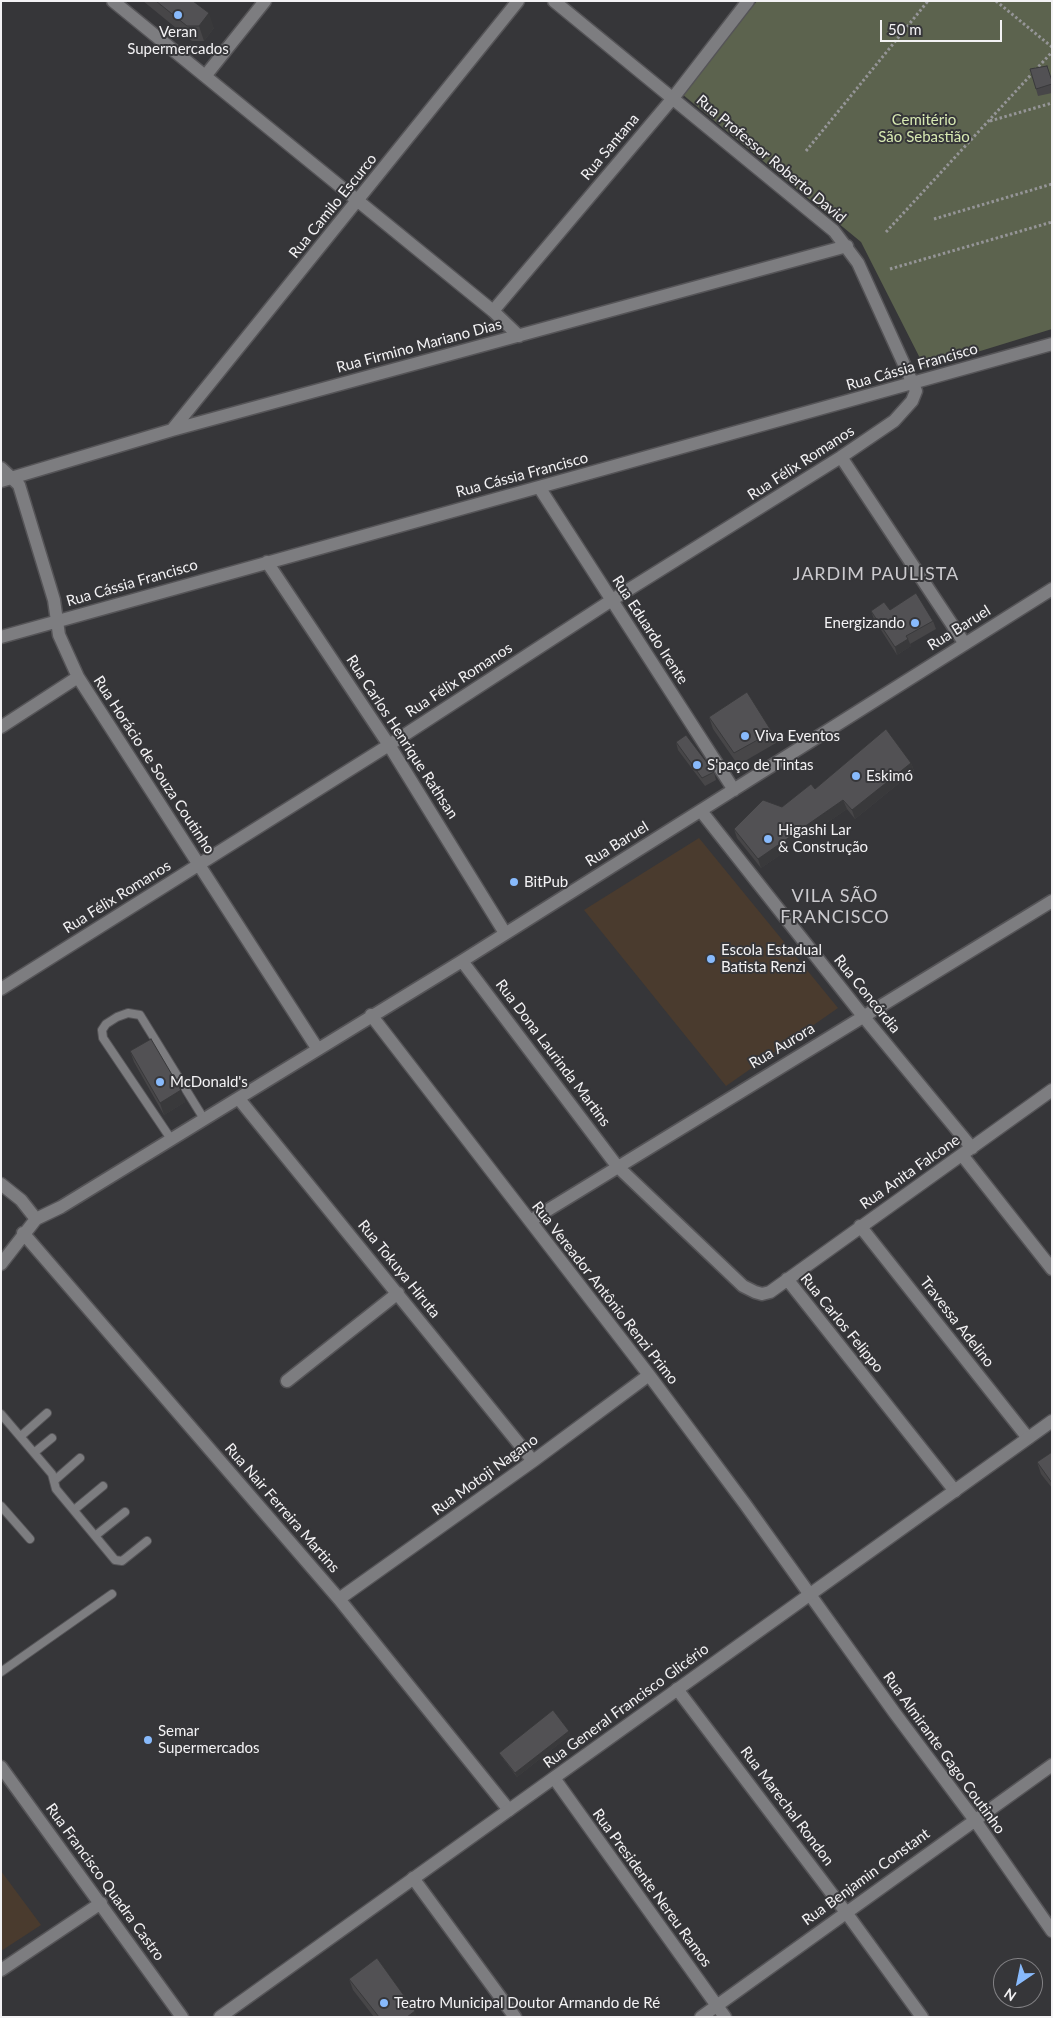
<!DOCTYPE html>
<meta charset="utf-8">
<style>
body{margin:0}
#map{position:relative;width:1053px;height:2018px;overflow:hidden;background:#363639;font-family:Lato,sans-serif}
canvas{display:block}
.frame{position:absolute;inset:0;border:2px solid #f3f2f4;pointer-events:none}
.north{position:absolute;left:993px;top:1958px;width:50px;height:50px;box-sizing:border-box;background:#363639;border:1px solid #828184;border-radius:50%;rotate:214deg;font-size:14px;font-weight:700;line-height:20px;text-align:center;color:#f3f2f4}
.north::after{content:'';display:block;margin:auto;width:18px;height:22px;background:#88bafc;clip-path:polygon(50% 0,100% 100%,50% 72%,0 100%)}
.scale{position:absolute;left:880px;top:20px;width:122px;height:22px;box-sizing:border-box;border:2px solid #f3f2f4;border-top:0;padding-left:6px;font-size:15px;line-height:18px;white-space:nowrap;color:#f3f2f4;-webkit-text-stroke:4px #363639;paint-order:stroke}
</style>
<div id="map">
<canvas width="1053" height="2018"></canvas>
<div class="frame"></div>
<div class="north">N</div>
<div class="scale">50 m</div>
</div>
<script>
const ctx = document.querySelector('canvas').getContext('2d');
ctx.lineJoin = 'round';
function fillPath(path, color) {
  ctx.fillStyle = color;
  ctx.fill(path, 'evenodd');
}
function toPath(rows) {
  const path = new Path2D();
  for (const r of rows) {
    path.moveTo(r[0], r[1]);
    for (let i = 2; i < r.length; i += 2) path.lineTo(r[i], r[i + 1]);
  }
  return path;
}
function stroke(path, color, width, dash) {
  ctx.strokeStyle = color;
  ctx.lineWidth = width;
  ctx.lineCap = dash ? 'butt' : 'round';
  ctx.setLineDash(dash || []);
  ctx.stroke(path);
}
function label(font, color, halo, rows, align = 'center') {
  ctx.font = font + ' Lato,sans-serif';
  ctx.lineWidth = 4;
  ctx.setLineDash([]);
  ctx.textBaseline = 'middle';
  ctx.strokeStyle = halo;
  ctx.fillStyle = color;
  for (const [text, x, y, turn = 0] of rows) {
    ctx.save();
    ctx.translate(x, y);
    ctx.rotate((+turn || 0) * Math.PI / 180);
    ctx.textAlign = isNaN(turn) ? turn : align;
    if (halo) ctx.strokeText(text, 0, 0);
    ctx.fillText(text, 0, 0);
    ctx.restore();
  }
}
fillPath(toPath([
 [699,838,838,1008,726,1086,584,910],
 [1,1871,41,1925,1,1951]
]), '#4a3b2e');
fillPath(toPath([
 [757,1,1052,1,1052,329,925,368,861,242,682,94]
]), '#5c634e');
const lane = toPath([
 [171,1139,103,1038,102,1030,106,1024,117,1017,128,1013,140,1015,204,1119],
 [1,1414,52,1474,56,1489,115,1560,122,1561,147,1541],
 [21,1436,47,1413],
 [35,1452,52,1438],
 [55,1480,80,1458],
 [1,1506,30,1539],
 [74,1510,103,1486],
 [95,1536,125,1512],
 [1,1672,112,1594]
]);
const street = toPath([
 [113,1,493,311,519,336],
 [206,75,265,1],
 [493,311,673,98,748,1],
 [172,430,518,1],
 [841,457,965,644],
 [1,468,19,485,54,600,59,635,78,677,317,1048],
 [1,481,172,430,847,246],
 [539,487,734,790],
 [267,562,389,745,505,933],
 [1,637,1052,344],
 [1,727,78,677],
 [701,811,863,1016,972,1148],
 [462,961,617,1166,743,1286,755,1292,762,1294,770,1292,1052,1090],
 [1,989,389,745,612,600,841,457,894,421,912,401,916,391,913,384,858,263,834,231,554,1],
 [371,1015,649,1375,745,1504,894,1712,974,1819,1052,1931],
 [239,1099,533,1461],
 [962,1155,1052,1269],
 [1,1184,21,1200,36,1219],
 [530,1221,1052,901],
 [860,1226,1028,1438],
 [23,1233,339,1599,509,1810],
 [1,1264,36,1219,61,1207,462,961,1052,589],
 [787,1279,955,1491],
 [287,1381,398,1293],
 [339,1599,533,1461,649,1375],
 [677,1689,845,1911,922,2017],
 [1,1767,182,2017],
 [554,1778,725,2017],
 [413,1878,515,2017],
 [1,1970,101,1903],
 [701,2017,1052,1765]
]);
const secondary = toPath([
 [220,2017,1052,1421]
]);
stroke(lane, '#555457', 10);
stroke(street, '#555457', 15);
stroke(secondary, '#555457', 15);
stroke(toPath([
 [996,1,1052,47],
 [990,121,1052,103],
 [806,151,928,1],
 [934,219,1052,184],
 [886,232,1052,52],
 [890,269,1052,222]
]), '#959597', 3, [2.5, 2.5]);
stroke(lane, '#7d7d80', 8);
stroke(street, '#7d7d80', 12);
stroke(secondary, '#7d7d80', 12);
fillPath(toPath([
 [143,1,193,1,214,28,204,41,192,41],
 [1052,79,1052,93,1038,96,1036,89],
 [890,610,933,621,936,629,910,644,911,646,897,655,874,619,871,611],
 [709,717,772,732,776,743,738,765,713,729],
 [676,742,714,772,716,780,705,786,678,750],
 [911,763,914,771,855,819,847,809,761,868,737,838,734,829,782,807,815,789],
 [130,1051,181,1090,185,1102,164,1115,134,1062],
 [1052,1452,1052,1488,1041,1474,1037,1462],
 [569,1731,570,1735,517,1777,501,1756,499,1753],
 [349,1979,417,2017,374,2017,353,1990]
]), '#474648');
fillPath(toPath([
 [209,13,214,28,204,41,199,26],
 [908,639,911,646,897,655,895,647],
 [911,763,914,771,855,819,852,810],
 [843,800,847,809,761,868,758,859],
 [181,1090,185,1102,164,1115,160,1103],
 [569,1731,570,1735,517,1777,515,1773],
 [415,2011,417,2017,407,2017]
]), '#39393b');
const building = toPath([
 [156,1,193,1,209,13,199,26,187,26,156,1],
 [1047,66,1052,81,1052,84,1036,89,1030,69,1047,66],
 [916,593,933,621,906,636,908,639,895,647,871,611,884,602,890,610,916,593],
 [747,692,772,732,734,753,709,717,747,692],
 [886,729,911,763,852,810,843,800,758,859,734,829,763,800,782,807,811,784,815,789,886,729],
 [686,735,714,772,702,778,676,742,686,735],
 [151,1039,181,1090,160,1103,130,1051,151,1039],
 [1052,1452,1052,1483,1037,1462,1052,1452],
 [553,1710,569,1731,515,1773,499,1753,553,1710],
 [377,1958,415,2011,407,2017,379,2017,349,1979,377,1958]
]);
fillPath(building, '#525154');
stroke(building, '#39393b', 1);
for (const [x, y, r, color] of [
 [178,15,5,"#88bafc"],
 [915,623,5,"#88bafc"],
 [745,736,5,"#88bafc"],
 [697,765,5,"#88bafc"],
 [856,776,5,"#88bafc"],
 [768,839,5,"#88bafc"],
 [514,882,5,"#88bafc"],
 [711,959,5,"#88bafc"],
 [160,1082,5,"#88bafc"],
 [148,1740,5,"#88bafc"],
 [384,2003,5,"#88bafc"]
]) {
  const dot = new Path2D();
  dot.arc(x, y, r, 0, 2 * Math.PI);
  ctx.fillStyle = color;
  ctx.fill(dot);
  stroke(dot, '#363639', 2);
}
label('15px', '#f3f2f4', '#363639', [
 ["Veran",178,32,"center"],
 ["Supermercados",178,49,"center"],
 ["Energizando",905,623,"right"],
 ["Viva Eventos",755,736],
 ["S'paço de Tintas",707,765],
 ["Eskimó",866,776],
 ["Higashi Lar",778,830],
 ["& Construção",778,847],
 ["BitPub",524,882],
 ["Escola Estadual",721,950],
 ["Batista Renzi",721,967],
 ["McDonald's",170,1082],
 ["Semar",158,1731],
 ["Supermercados",158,1748],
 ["Teatro Municipal Doutor Armando de Ré",394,2003]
], 'left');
label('15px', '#d7e9b2', '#363639', [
 ["Cemitério",924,120],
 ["São Sebastião",924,137]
]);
label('15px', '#f3f2f4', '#363639', [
 ["Rua Santana",610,147,-50],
 ["Rua Professor Roberto David",771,159,40],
 ["Rua Camilo Escurco",333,206,-51],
 ["Rua Firmino Mariano Dias",419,346,-15],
 ["Rua Cássia Francisco",912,367,-16],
 ["Rua Félix Romanos",801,463,-33],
 ["Rua Cássia Francisco",522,475,-15],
 ["Rua Cássia Francisco",132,583,-16],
 ["Rua Baruel",959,628,-32],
 ["Rua Eduardo Irente",650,630,57],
 ["Rua Félix Romanos",459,680,-33],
 ["Rua Carlos Henrique Rathsan",402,737,57],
 ["Rua Horácio de Souza Coutinho",154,765,57],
 ["Rua Baruel",617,844,-32],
 ["Rua Félix Romanos",117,897,-32],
 ["Rua Concórdia",867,994,51],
 ["Rua Aurora",782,1046,-31],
 ["Rua Dona Laurinda Martins",553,1053,53],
 ["Rua Anita Falcone",910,1172,-35],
 ["Rua Tokuya Hiruta",399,1269,51],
 ["Rua Vereador Antônio Renzi Primo",605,1293,52],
 ["Travessa Adelino",957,1322,52],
 ["Rua Carlos Felippo",842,1323,51],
 ["Rua Motoji Nagano",485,1475,-36],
 ["Rua Nair Ferreira Martins",282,1508,49],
 ["Rua General Francisco Glicério",626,1706,-36],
 ["Rua Almirante Gago Coutinho",944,1753,54],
 ["Rua Marechal Rondon",787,1806,53],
 ["Rua Benjamin Constant",866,1877,-36],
 ["Rua Francisco Quadra Castro",105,1882,54],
 ["Rua Presidente Nereu Ramos",652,1888,54]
]);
ctx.letterSpacing = '1px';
label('18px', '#cbcace', '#363639', [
 ["JARDIM PAULISTA",876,574],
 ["VILA SÃO",835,896],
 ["FRANCISCO",835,917]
]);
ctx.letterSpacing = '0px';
</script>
